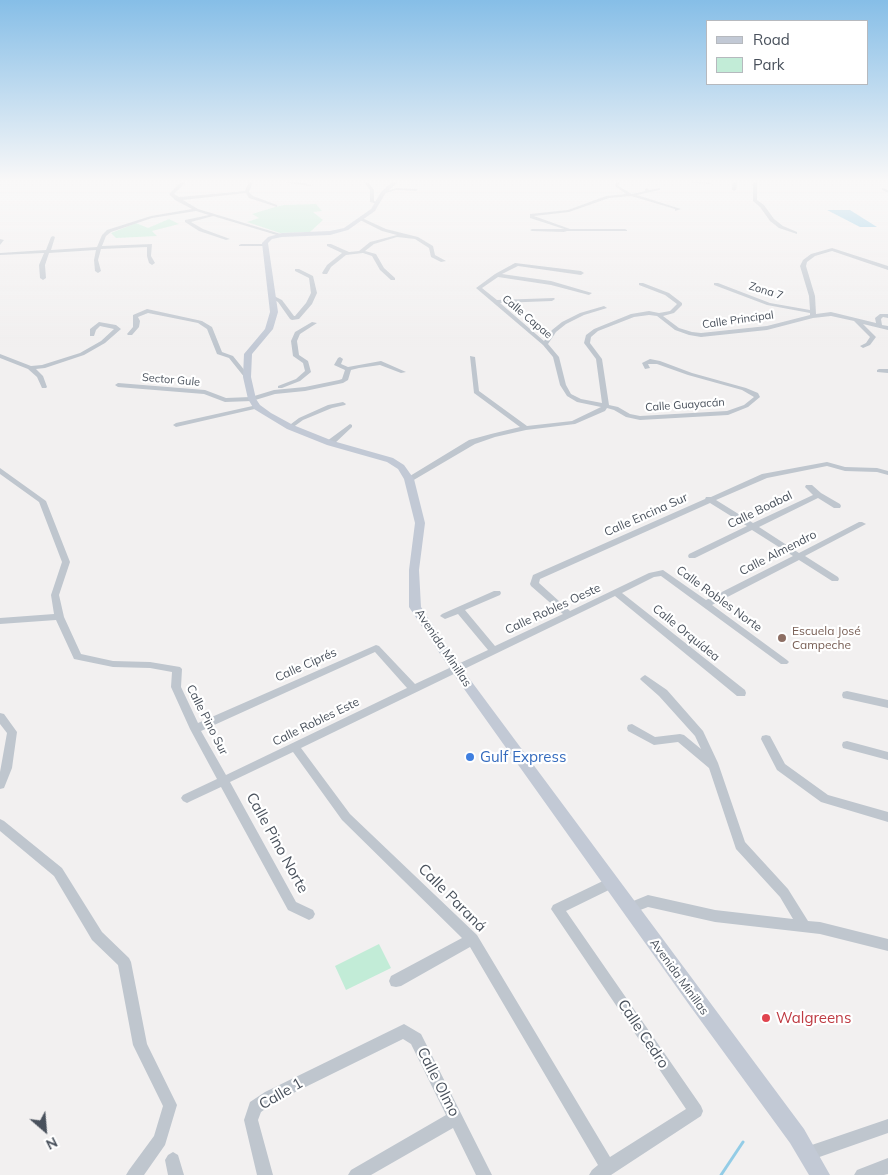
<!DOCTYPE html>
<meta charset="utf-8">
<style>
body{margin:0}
#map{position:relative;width:888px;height:1175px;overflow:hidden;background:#f2f0f0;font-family:Mulish,sans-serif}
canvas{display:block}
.legend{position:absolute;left:706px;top:20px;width:162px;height:65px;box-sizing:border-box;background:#fff;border:1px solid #b6b9be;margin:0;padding:6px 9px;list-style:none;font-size:15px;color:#49515c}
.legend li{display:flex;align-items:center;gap:10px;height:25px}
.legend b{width:25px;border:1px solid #b6b9be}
.north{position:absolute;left:20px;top:1105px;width:50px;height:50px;-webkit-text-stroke:4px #fff;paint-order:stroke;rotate:153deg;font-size:14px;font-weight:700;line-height:20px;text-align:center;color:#49515c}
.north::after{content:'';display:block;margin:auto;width:18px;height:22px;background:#49515c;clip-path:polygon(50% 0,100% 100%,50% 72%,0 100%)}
</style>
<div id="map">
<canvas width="888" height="1175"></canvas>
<ul class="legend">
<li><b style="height:6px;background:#c2c9d5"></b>Road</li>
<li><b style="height:14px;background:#c2ecd7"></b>Park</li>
</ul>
<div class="north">N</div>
</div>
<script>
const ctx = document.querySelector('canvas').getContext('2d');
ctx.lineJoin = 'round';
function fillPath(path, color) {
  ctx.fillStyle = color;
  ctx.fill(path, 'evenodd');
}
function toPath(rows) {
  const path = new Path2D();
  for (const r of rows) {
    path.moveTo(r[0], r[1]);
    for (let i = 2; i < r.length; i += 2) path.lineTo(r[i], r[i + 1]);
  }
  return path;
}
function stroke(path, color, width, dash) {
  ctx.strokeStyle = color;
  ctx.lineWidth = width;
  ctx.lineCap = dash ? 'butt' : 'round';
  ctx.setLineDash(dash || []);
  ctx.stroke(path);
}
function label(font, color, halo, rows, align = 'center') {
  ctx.font = font + ' Mulish,sans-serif';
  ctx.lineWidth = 4.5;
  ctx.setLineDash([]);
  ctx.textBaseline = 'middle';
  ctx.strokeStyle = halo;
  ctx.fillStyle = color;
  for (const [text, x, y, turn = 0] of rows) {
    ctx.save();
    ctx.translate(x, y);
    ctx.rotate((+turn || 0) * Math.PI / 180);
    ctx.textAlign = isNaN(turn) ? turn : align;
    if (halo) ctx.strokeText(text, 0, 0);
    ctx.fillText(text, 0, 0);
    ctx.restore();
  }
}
fillPath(toPath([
 [316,204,322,211,313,212,323,220,310,232,280,233,247,222,259,218,252,214,275,207,284,205],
 [169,219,179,224,152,231,157,236,116,238,111,233,136,223,148,228],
 [379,944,391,968,346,990,335,966]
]), '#c2ecd7');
fillPath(toPath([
 [827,210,850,210,877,227,860,227]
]), '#93cce6');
stroke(toPath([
 [721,1175,743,1142]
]), '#93cce6', 3);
fillPath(toPath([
 [181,182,186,182,174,194,179,197,245,191,249,182,253,182,249,192,253,196,277,205,277,207,249,198,246,193,183,200,198,209,284,235,280,236,213,216,191,222,203,229,230,239,226,240,199,231,185,222,185,220,209,215,196,211,152,218,111,232,106,236,102,246,152,244,151,256,155,263,152,265,149,263,147,256,147,247,101,249,98,260,101,271,98,273,95,271,94,260,96,250,49,253,45,265,46,278,43,280,40,278,39,265,44,253,0,255,0,253,46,250,51,237,53,236,55,237,51,250,97,247,102,235,107,230,151,216,192,209,175,200,169,194,181,182],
 [285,182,297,182,312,185,310,186,285,182],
 [364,182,368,182,374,190,374,201,378,202,378,204,370,202,370,190,364,182],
 [616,182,620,182,618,185,620,187,632,194,645,191,645,189,647,188,649,190,660,188,660,190,637,195,681,209,675,211,675,209,631,196,609,198,569,212,534,216,570,229,625,229,627,230,627,231,567,231,564,232,532,231,530,230,532,229,564,229,530,218,530,214,568,210,606,196,626,194,615,186,616,182],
 [689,182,710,182,711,183,709,184,689,182],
 [733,182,737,182,736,190,734,191,732,190,733,182],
 [753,182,757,182,757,200,764,205,774,219,783,226,797,232,797,234,779,228,770,221,760,207,753,201,753,182],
 [396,188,416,189,418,190,416,191,396,190,383,194,381,193,396,188],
 [882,188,888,190,888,193,882,190,882,188],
 [362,218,386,229,418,237,433,246,435,255,446,261,441,262,431,257,429,248,415,239,397,237,374,244,365,251,376,254,384,268,395,278,395,280,391,280,380,270,372,256,363,253,346,255,331,267,327,274,323,274,322,273,327,265,342,253,327,246,327,244,331,244,349,252,359,251,370,242,397,235,382,231,360,220,362,218],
 [0,239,4,240,0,245,0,239],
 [241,244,266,244,268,245,266,246,239,246,239,245,241,244],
 [832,248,888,266,888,270,832,251,815,256,807,262,806,266,815,296,816,314,831,312,876,323,875,318,880,314,888,314,888,318,883,317,881,319,882,325,888,326,888,330,863,324,876,337,870,345,863,348,860,346,866,343,870,337,854,321,831,316,813,318,767,330,701,337,689,335,675,330,657,316,649,315,634,317,598,331,591,337,590,343,602,359,609,405,618,407,630,414,640,416,727,411,744,405,754,397,742,390,688,375,657,364,648,364,650,368,645,369,642,363,650,359,660,361,692,373,746,388,758,393,760,397,748,407,728,415,640,420,626,417,614,410,607,408,605,411,575,424,526,430,495,437,475,444,412,481,406,481,405,479,469,440,491,434,520,427,474,393,470,356,475,357,479,391,527,426,572,421,601,407,577,402,567,396,560,385,553,357,543,345,476,288,495,274,515,263,581,271,584,273,581,275,518,266,502,274,551,281,592,293,589,295,551,285,498,277,482,288,497,300,554,298,555,299,552,301,500,303,544,341,552,330,562,322,580,313,604,306,607,308,584,315,566,324,556,332,548,344,559,357,566,385,571,394,581,399,602,403,596,359,584,343,586,335,594,329,631,314,649,311,659,313,670,311,677,304,665,295,639,285,639,283,643,283,669,293,682,303,682,305,674,313,663,316,679,328,692,332,701,333,767,326,810,315,810,313,767,305,714,285,714,283,718,283,770,303,810,310,809,296,800,266,803,260,811,254,832,248],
 [295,269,299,269,313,276,317,293,312,304,299,319,292,320,290,319,278,302,269,297,272,295,282,300,294,316,295,316,306,303,311,293,309,278,295,271,295,269],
 [147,309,202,321,212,327,222,352,233,356,250,377,245,378,229,358,217,354,207,329,198,323,148,313,138,317,140,321,139,327,132,335,128,335,127,334,133,327,133,315,147,309],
 [99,322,116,325,121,329,105,343,84,355,45,368,36,369,43,376,47,387,46,388,42,388,37,377,28,369,0,358,0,354,31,366,42,365,80,353,101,341,114,329,100,326,96,330,94,336,90,336,90,329,99,322],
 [312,322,317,323,300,334,297,341,299,355,308,361,311,372,300,381,282,388,278,388,278,386,296,379,305,371,303,363,293,356,291,341,295,332,312,322],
 [340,357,343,359,341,364,348,367,381,361,406,372,401,373,380,365,359,368,351,370,348,380,343,383,305,391,275,394,252,401,225,402,204,394,118,387,115,385,118,383,205,390,226,398,251,397,274,390,305,387,339,380,342,379,345,370,334,365,338,358,340,357],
 [879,369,888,369,888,373,877,372,877,370,879,369],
 [343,402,346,404,345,405,332,408,303,420,292,428,288,428,287,427,299,418,328,405,343,402],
 [257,405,260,407,259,408,176,427,173,425,176,423,257,405],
 [350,424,352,425,352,427,333,445,327,445,327,441,350,424],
 [827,462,845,467,877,468,888,471,888,475,877,472,845,471,827,466,767,478,716,500,753,523,813,495,805,487,806,485,812,485,821,493,840,504,841,506,840,508,834,508,818,498,759,527,799,553,859,522,862,522,866,524,805,556,838,577,839,579,838,581,832,581,799,560,712,605,787,660,789,662,787,664,781,664,661,576,654,577,622,593,745,690,746,693,745,696,737,696,615,596,301,748,350,814,477,935,610,1157,686,1109,551,909,553,905,607,879,611,878,615,879,617,883,615,887,566,911,701,1106,703,1111,701,1116,611,1175,589,1175,592,1170,598,1165,470,947,401,986,396,987,391,986,389,981,391,976,462,938,342,820,293,752,230,782,296,902,313,910,315,914,313,918,309,920,288,910,221,787,191,801,187,803,183,801,181,798,183,795,217,779,190,729,171,687,172,672,150,668,113,667,74,659,56,620,0,624,0,618,54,614,51,595,62,562,39,502,0,474,0,468,46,501,70,562,59,595,64,617,81,654,113,661,150,662,180,667,182,669,181,687,198,723,376,645,379,646,415,684,488,650,458,614,445,619,440,616,442,614,494,591,500,591,501,593,500,595,465,610,495,646,563,614,531,586,530,584,533,575,705,499,706,497,711,497,762,474,827,462],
 [710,503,747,526,689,554,688,556,689,558,695,558,752,530,793,556,706,600,663,570,649,573,570,611,539,583,540,579,710,503],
 [375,652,407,688,226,775,201,731,375,652],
 [645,675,648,677,667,690,703,731,718,763,745,842,788,889,808,921,820,922,888,939,888,951,820,934,715,922,648,907,630,914,626,912,624,908,626,904,648,895,715,910,793,919,780,897,736,849,709,768,678,742,654,745,628,731,627,728,628,725,632,724,655,737,680,734,684,735,701,749,695,736,659,696,642,681,640,679,642,677,645,675],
 [847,691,888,700,888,708,843,698,842,695,843,692,847,691],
 [0,713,4,714,17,732,12,768,4,788,0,789,0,772,7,733,0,724,0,713],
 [766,735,770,736,785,764,828,795,888,812,888,822,821,802,777,770,761,739,762,736,766,735],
 [847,741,888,752,888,760,843,748,842,745,843,742,847,741],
 [0,819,4,821,62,868,102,932,129,958,131,962,147,1044,177,1105,165,1145,144,1175,126,1175,129,1170,154,1136,163,1106,133,1045,118,965,92,940,54,876,0,831,0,819],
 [404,1024,421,1034,492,1175,476,1175,453,1128,371,1175,348,1175,351,1170,446,1115,411,1044,403,1039,275,1102,261,1112,258,1120,273,1175,257,1175,244,1120,250,1102,265,1092,404,1024],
 [888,1119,888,1133,808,1161,803,1158,800,1153,803,1148,888,1119],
 [173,1152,178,1155,184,1175,168,1175,165,1160,168,1155,173,1152],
 [888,1158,888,1174,884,1175,854,1175,857,1170,888,1158]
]), '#bfc6ce');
fillPath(toPath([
 [392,182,398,182,385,194,375,211,348,230,330,235,282,237,272,239,268,243,278,312,273,329,252,354,251,377,256,399,260,405,271,413,293,425,333,441,393,458,404,465,414,479,425,523,419,570,421,607,460,666,804,1129,830,1175,809,1175,790,1143,690,1006,452,672,409,607,409,570,415,523,404,479,398,469,387,462,327,445,287,429,254,409,248,399,243,377,244,354,265,329,270,312,262,243,268,237,282,233,330,231,344,228,371,209,381,192,392,182]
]), '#c2c9d5');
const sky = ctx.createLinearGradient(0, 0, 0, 347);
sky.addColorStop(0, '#86bee7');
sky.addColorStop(0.52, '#f9f8f8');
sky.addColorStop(1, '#f9f8f800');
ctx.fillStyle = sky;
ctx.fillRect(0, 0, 888, 347);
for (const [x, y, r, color] of [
 [782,638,5,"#8d6e63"],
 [470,757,5,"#3f7fe0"],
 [766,1018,5,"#e0444e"]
]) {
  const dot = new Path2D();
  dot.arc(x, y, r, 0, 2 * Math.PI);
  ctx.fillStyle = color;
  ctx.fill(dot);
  stroke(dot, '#fff', 2);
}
label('11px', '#49515c', '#fff', [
 ["Zona 7",766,291,17],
 ["Calle Capae",527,317,40],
 ["Calle Principal",738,320,-8],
 ["Sector Gule",171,380,5],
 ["Calle Guayacán",685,405,-4]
]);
label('12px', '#49515c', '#fff', [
 ["Calle Boabal",760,510,-26],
 ["Calle Encina Sur",646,515,-24],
 ["Calle Almendro",778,553,-27],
 ["Calle Robles Norte",719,599,36],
 ["Calle Robles Oeste",553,609,-25],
 ["Calle Orquídea",686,633,39],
 ["Avenida Minillas",443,648,56],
 ["Calle Ciprés",306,665,-24],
 ["Calle Pino Sur",207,720,63],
 ["Calle Robles Este",316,722,-26],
 ["Avenida Minillas",679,977,54]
]);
label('12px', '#785e54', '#fff', [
 ["Escuela José",792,631],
 ["Campeche",792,645]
], 'left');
label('15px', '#366cbe', '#fff', [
 ["Gulf Express",480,757]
], 'left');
label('15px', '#49515c', '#fff', [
 ["Calle Pino Norte",277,843,61],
 ["Calle Paraná",452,898,45],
 ["Calle Cedro",643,1034,56],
 ["Calle Olmo",438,1082,63],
 ["Calle 1",281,1094,-30]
]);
label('15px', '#be3a42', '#fff', [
 ["Walgreens",776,1018]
], 'left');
</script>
